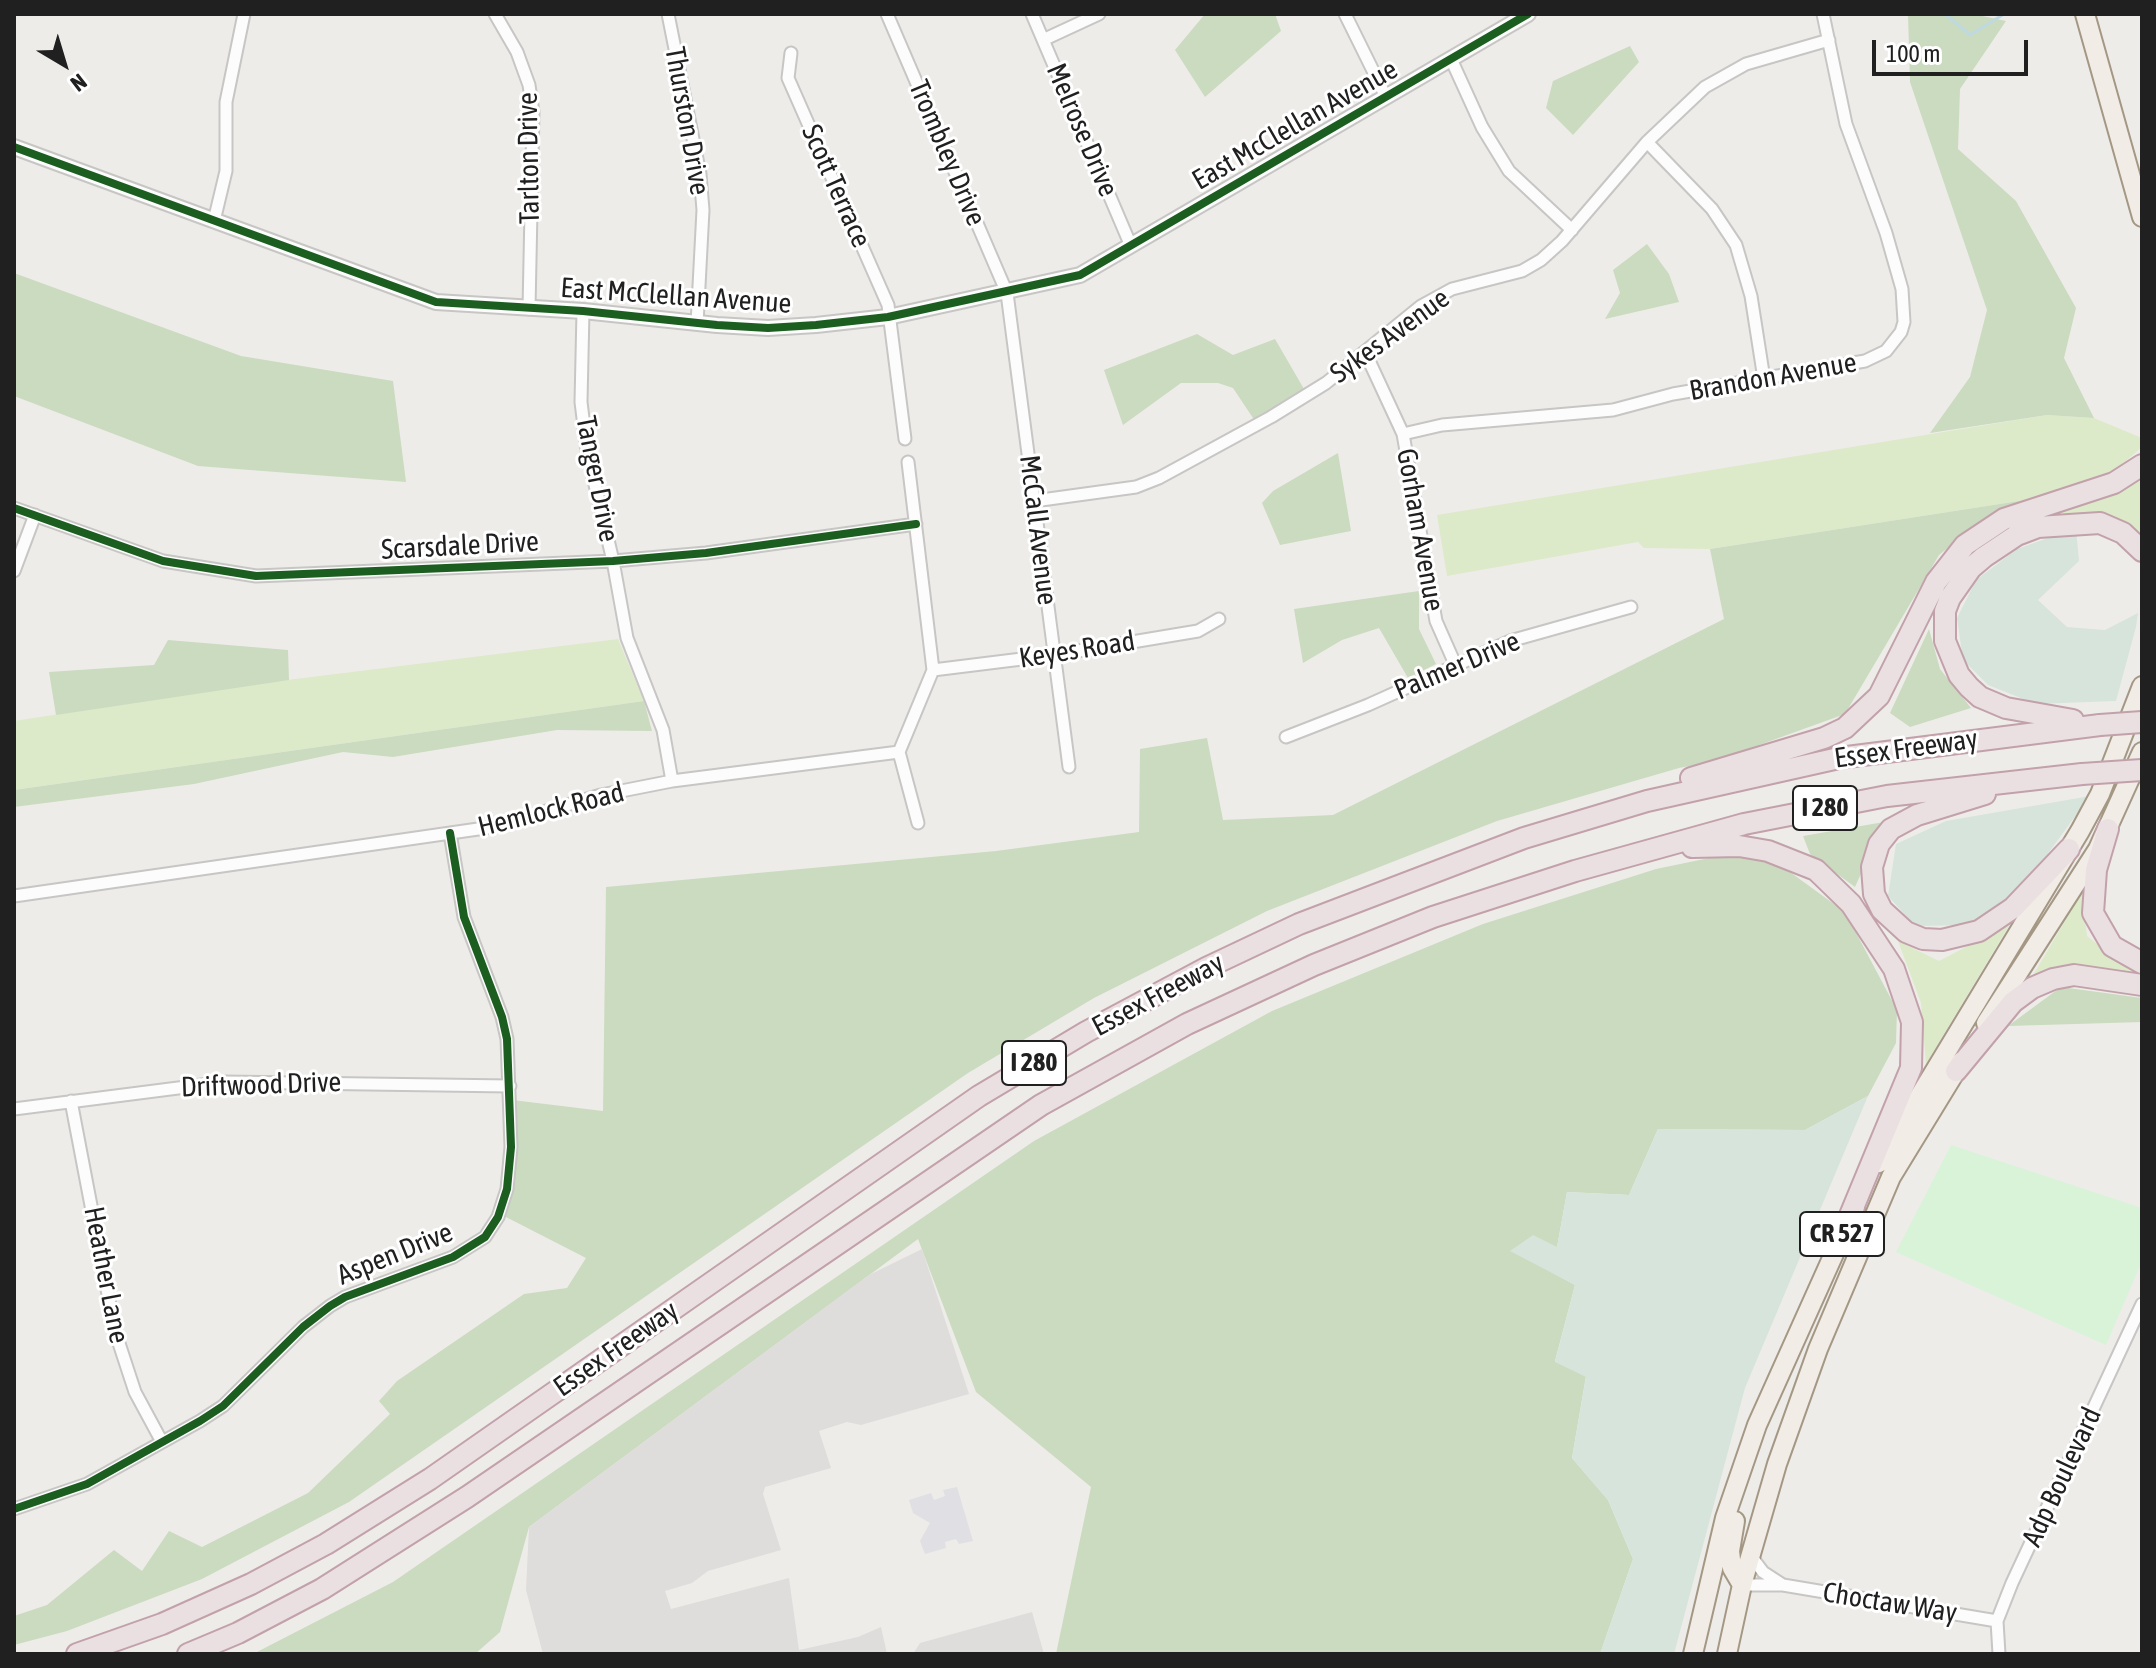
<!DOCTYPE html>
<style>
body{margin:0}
#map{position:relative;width:2156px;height:1668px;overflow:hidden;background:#eeece9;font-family:"Asap Condensed",sans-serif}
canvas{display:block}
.frame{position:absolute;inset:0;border:16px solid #202020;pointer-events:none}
.north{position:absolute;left:24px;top:24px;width:80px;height:80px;-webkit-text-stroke:6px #fff;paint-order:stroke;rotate:142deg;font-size:22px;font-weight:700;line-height:32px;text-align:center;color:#202020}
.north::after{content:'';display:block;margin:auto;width:28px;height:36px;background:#202020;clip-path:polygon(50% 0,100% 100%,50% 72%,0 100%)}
.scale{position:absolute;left:1872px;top:40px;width:156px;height:36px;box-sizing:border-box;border:4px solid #202020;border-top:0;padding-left:10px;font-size:24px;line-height:28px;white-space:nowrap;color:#202020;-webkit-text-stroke:6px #fff;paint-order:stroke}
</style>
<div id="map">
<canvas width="2156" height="1668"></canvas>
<div class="frame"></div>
<div class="north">N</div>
<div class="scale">100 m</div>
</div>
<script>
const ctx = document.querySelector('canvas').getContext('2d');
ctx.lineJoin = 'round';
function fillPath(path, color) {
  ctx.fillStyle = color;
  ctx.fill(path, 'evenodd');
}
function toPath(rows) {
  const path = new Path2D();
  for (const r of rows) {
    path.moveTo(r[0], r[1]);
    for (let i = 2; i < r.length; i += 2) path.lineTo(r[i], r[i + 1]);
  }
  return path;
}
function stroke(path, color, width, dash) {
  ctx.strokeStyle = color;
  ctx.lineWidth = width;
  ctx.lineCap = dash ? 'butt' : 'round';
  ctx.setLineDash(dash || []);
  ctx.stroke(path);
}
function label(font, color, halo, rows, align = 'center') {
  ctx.font = font + ' "Asap Condensed",sans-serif';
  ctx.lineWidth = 6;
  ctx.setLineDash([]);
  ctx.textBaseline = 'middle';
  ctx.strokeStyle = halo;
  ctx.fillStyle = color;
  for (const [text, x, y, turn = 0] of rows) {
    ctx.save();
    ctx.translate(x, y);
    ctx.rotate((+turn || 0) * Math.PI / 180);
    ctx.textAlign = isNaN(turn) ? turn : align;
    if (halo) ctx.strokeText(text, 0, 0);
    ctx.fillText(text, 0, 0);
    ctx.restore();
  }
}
fillPath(toPath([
 [2047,415,2094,418,2142,438,2142,447,2106,478,2032,499,1710,549,1644,548,1638,542,1447,576,1437,515],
 [2142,480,2142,538,2112,518,2054,512],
 [618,639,644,701,14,790,14,721,255,684],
 [2082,892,2087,936,2136,975,2032,977],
 [2010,924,1926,1064,1921,1003,1898,941,1939,961]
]), '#dceac9');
fillPath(toPath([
 [1205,14,1275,14,1281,31,1205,97,1175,50],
 [1908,14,1973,14,2006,21,1960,89,1958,149,2016,201,2076,308,2064,358,2094,418,2047,415,1930,433,1970,377,1987,310,1910,82],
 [1630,46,1639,62,1573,135,1546,108,1553,81],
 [1647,244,1669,274,1679,302,1605,319,1620,293,1613,270],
 [14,273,241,356,393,381,406,482,198,466,14,396],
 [1197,334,1233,355,1275,339,1304,389,1255,421,1233,388,1218,383,1181,383,1123,425,1104,370],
 [1338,453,1351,531,1280,545,1262,503,1273,491],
 [2032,499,1985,518,1939,555,1845,714,1715,761,1679,768,1497,821,1267,911,1094,998,968,1073,349,1502,202,1579,67,1631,14,1645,14,1616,47,1605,114,1550,142,1571,169,1531,202,1547,308,1493,390,1414,379,1401,397,1381,524,1294,567,1288,586,1258,504,1216,504,1099,603,1111,606,887,996,851,1139,832,1140,749,1207,738,1223,820,1333,815,1724,619,1710,549],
 [1419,591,1419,629,1436,664,1408,678,1379,628,1342,640,1303,663,1294,609],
 [1929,629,1940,669,1971,708,1910,727,1890,713],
 [168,640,288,650,289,680,56,715,49,672,154,665],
 [644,701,652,731,557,730,393,757,343,752,194,784,14,807,14,790],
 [1884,822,1855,887,1810,854,1803,836],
 [1714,857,1772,859,1845,912,1897,1010,1896,1043,1868,1096,1805,1130,1658,1129,1629,1195,1567,1192,1557,1247,1511,1250,1575,1285,1555,1361,1586,1376,1572,1458,1608,1500,1633,1559,1600,1654,1056,1654,1091,1487,976,1392,918,1239,529,1527,500,1632,475,1654,253,1654,393,1582,1034,1141,1272,1011,1483,924,1656,869],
 [2061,987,2142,998,2142,1022,2008,1026]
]), '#cadbbf');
fillPath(toPath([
 [2076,528,2079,561,2038,600,2067,627,2105,630,2138,613,2136,627,2116,701,2036,704,1988,685,1963,660,1957,618,1976,580,2017,549],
 [2090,796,2022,889,1972,925,1915,926,1888,896,1896,844,1946,821],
 [1868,1096,1745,1388,1674,1654,1600,1654,1633,1559,1608,1500,1572,1458,1586,1377,1555,1362,1575,1285,1510,1251,1533,1235,1557,1247,1567,1192,1629,1195,1658,1129,1805,1130]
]), '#d7e4dc');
fillPath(toPath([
 [1951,1145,2142,1208,2142,1261,2106,1345,1896,1252]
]), '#d8f3d7');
fillPath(toPath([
 [922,1249,969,1394,861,1425,847,1422,819,1431,831,1468,765,1487,763,1494,781,1550,708,1571,692,1583,665,1591,671,1609,789,1578,799,1650,858,1637,881,1627,887,1654,543,1654,526,1590,529,1527,869,1275],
 [1032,1612,1044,1654,913,1654,920,1643]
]), '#dedddc');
fillPath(toPath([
 [957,1487,973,1541,959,1544,956,1539,945,1542,946,1548,925,1554,920,1541,930,1523,913,1513,909,1500,931,1493,934,1500,945,1496,943,1490]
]), '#e0dfe3');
stroke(toPath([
 [1945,14,1970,35,2004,14]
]), '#bedae0', 3);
const minor = toPath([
 [495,14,517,52,529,85,533,112,529,309],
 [668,14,700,174,703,210,697,324],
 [887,14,1007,293,1069,767],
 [1032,14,1131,246],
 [1345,14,1386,97],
 [1045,39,1099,14],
 [791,53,788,78,888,305,905,439],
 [1451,59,1482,127,1509,171,1572,230],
 [1647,142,1712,209,1736,245,1751,296,1764,379],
 [214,221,226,171,226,102,244,14],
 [583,311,581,402,587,451,613,561,627,638,663,730,672,781],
 [1365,352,1403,434,1436,621,1455,664],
 [1403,434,1442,425,1613,410,1673,394,1865,361,1886,351,1901,332,1904,322,1902,289,1886,233,1846,124,1823,14],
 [908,462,933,670,899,752,918,823],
 [1034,501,1136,487,1159,478,1271,417,1326,383,1421,306,1452,289,1522,271,1541,260,1562,241,1647,142,1705,87,1746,64,1829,40],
 [14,508,163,561,256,576,613,561,706,553,916,524],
 [14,571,35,515],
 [933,670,1054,655,1198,631,1219,619],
 [1286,737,1368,705,1510,641,1631,607],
 [14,896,492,827,601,795,672,781,899,752],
 [71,1101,115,1331,135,1392,162,1442],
 [14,1109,225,1082,510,1086],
 [14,1509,87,1484,200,1421,223,1406,303,1327,330,1306,345,1297,453,1257,485,1237,498,1217,507,1189,511,1147,507,1039,502,1017,464,917,450,833],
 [1751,1556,1763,1572,1783,1585],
 [1742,1585,1783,1585,1997,1621],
 [1999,1654,1997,1621,2012,1583,2142,1304]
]);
const tertiary = toPath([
 [14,147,436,302,583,311,717,325,768,328,816,325,888,317,1080,275,1528,14]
]);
const primary = toPath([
 [2085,14,2142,217],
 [1986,1023,2098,849,2142,752],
 [1879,1163,2080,831,2100,794,2142,686],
 [1735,1521,1730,1551,1732,1568,1742,1585],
 [1693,1654,1725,1518,1757,1425,1855,1207],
 [1727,1654,1742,1585,1777,1464,1818,1349,1891,1177,1962,1061]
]);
const motorway = toPath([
 [2073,720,2006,708,1980,697,1969,687,1959,675,1945,641,1945,611,1950,598,1971,568,1984,557,2017,535,2038,527,2100,523,2123,533,2142,551],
 [1691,778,1824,738,1845,728,1879,696,1936,582,1965,545,2004,519,2114,483,2142,465],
 [1985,794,1917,815,1891,829,1879,844,1872,867,1874,894,1882,910,1906,932,1923,939,1942,940,1979,931,2013,908,2069,849],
 [2108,829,2096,870,2093,913,2112,946,2142,963],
 [1692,847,1739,846,1768,851,1816,870,1851,904,1894,969,1912,1022,1911,1068,1848,1220],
 [1956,1071,2013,1002,2032,988,2053,979,2074,975,2142,985],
 [77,1654,162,1624,251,1584,326,1544,430,1479,979,1096,1086,1032,1206,968,1299,924,1524,838,1647,801,1839,758,2100,725],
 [188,1654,238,1633,322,1589,467,1497,1041,1105,1187,1024,1314,965,1433,917,1575,871,1744,824,1887,796,2082,774]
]);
stroke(minor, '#c7c6c5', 15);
stroke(tertiary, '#c7c6c5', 18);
stroke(primary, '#a49885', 22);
stroke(motorway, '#c2a1ab', 24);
stroke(minor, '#fcfcfc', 11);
stroke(tertiary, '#fcfcfc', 14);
stroke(primary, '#f1ece6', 18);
stroke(motorway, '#eae0e2', 20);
const motorwayBridge = toPath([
 [2100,725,2142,722],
 [2082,774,2142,770]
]);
stroke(motorwayBridge, '#c2a1ab', 24, []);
stroke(motorwayBridge, '#eae0e2', 20);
stroke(toPath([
 [14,147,436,302,583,311,717,325,768,328,816,325,888,317,1080,275,1528,14],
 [14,508,163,561,256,576,613,561,706,553,916,524],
 [14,1509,87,1484,200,1421,223,1406,303,1327,330,1306,345,1297,453,1257,485,1237,498,1217,507,1189,511,1147,507,1039,502,1017,464,917,450,833]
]), '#1b5e20', 8);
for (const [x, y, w] of [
 [1825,808,64],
 [1034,1063,64],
 [1842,1234,84]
]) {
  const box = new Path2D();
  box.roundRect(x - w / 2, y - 22, w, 44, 6);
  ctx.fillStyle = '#fff';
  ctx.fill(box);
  stroke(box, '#202020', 2);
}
label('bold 26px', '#202020', null, [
 ["I 280",1825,808],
 ["I 280",1034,1063],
 ["CR 527",1842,1234]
]);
label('28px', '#202020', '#fff', [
 ["Thurston Drive",687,121,80],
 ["East McClellan Avenue",1295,125,-30],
 ["Melrose Drive",1082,130,67],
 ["Trombley Drive",947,153,67],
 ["Tarlton Drive",529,158,-91],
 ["Scott Terrace",836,186,66],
 ["East McClellan Avenue",676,296,4],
 ["Sykes Avenue",1390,336,-36],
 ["Brandon Avenue",1773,377,-10],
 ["Tanger Drive",597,479,79],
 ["McCall Avenue",1038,530,83],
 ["Gorham Avenue",1420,530,80],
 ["Scarsdale Drive",460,546,-3],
 ["Keyes Road",1077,650,-9],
 ["Palmer Drive",1457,666,-23],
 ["Essex Freeway",1906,749,-8],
 ["Hemlock Road",551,810,-14],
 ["Essex Freeway",1158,995,-28],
 ["Driftwood Drive",261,1085,-2],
 ["Aspen Drive",395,1254,-22],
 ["Heather Lane",106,1275,79],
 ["Essex Freeway",616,1349,-35],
 ["Adp Boulevard",2062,1477,-65],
 ["Choctaw Way",1890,1603,9]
]);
</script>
